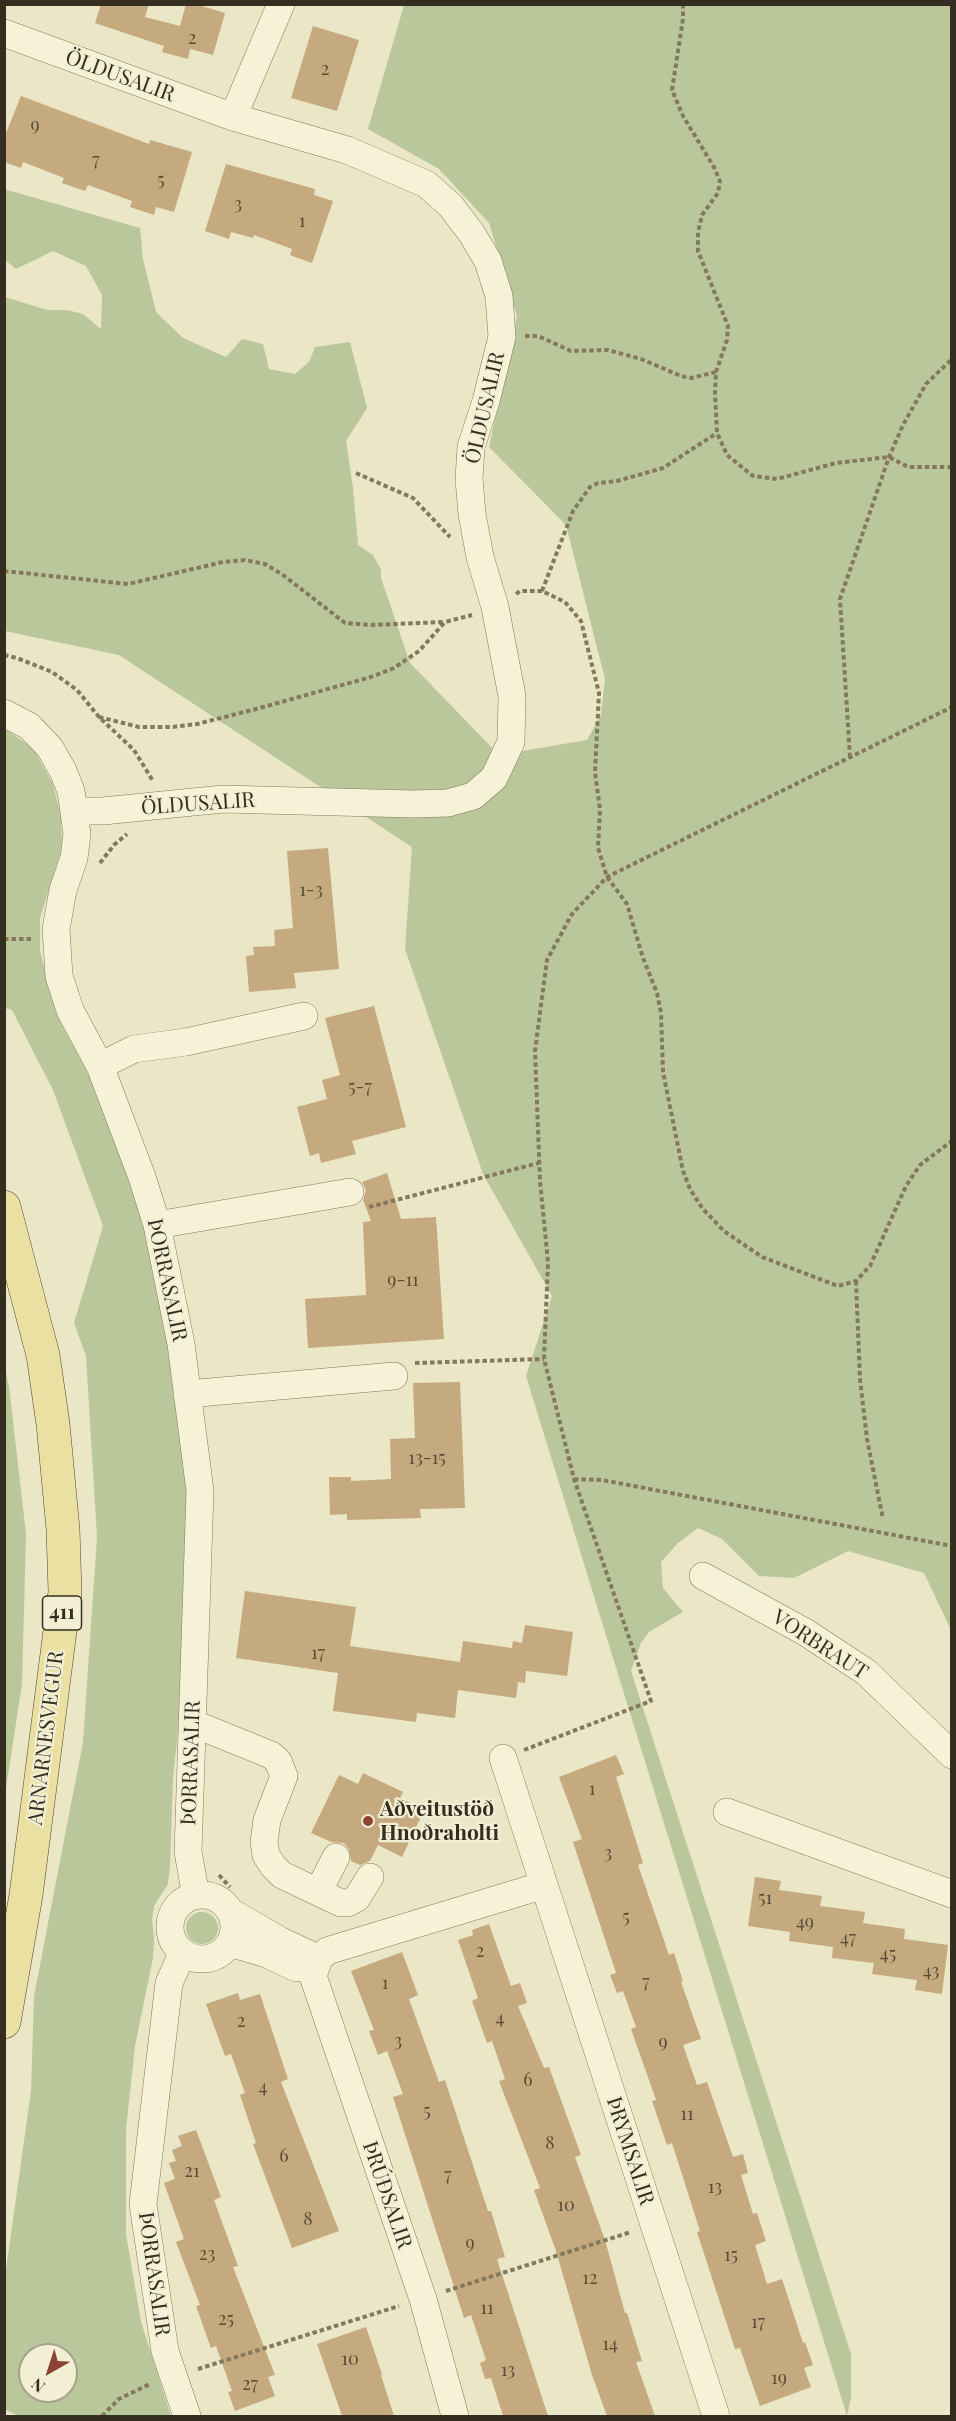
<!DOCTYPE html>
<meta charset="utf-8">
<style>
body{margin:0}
#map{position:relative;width:956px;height:2421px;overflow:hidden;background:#eae6c6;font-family:"Playfair Display",serif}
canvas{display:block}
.frame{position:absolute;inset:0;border:6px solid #352e20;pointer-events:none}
.north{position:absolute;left:18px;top:2343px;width:60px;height:60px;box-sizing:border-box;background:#f2efd5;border:2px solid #a6a28d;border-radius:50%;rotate:219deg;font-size:16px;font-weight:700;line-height:24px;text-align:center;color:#352e20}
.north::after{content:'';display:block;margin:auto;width:21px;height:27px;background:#8d4333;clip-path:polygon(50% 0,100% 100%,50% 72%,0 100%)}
</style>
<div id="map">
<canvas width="956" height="2421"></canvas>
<div class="frame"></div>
<div class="north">N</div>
</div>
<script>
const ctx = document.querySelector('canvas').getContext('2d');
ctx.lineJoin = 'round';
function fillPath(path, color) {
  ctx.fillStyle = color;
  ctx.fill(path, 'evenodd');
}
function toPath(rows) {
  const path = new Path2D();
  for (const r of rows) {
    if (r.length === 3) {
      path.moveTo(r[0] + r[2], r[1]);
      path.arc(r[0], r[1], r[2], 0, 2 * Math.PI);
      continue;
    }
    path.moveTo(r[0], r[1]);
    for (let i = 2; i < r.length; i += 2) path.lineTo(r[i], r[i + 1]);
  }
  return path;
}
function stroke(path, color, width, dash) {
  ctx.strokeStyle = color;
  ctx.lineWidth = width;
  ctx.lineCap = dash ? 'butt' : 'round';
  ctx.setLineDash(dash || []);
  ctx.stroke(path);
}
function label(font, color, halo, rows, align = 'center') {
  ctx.font = font + ' "Playfair Display",serif';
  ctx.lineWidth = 4.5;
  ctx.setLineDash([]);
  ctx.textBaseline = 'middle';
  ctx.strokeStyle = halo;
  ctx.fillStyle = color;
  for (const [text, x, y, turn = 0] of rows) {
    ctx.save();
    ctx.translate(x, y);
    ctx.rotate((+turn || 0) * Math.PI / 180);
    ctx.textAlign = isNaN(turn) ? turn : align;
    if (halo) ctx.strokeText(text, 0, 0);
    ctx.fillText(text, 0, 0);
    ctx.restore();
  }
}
fillPath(toPath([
 [404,5,951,5,951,1630,924,1573,848,1551,794,1578,759,1576,722,1539,698,1528,678,1543,661,1562,663,1588,683,1612,649,1632,641,1643,631,1671,851,2354,851,2398,847,2416,526,1376,552,1296,483,1174,405,949,412,847,119,655,5,631,5,297,47,310,67,310,83,314,101,329,102,295,86,266,53,251,16,269,5,260,4,189,140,228,143,259,156,312,183,338,226,357,242,339,263,344,269,369,295,374,309,362,315,347,350,342,367,408,346,441,353,488,358,545,373,555,381,570,381,578,410,663,499,755,587,740,601,715,605,679,566,525,489,447,517,316,489,223,439,169,368,129],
 [4,727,34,750,53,784,61,817,62,848,40,918,40,950,47,979,107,1117,131,1182,146,1235,166,1316,188,1499,184,1677,173,1777,170,1865,168,1884,154,1906,152,1920,154,1938,153,1958,135,2046,126,2129,126,2234,141,2322,171,2416,19,2416,6,2410,4,2284,31,2091,34,1996,83,1742,97,1537,86,1356,74,1323,103,1226,53,1090,12,1010,5,1008],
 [30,2355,66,2355,66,2391,30,2391],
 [5,1368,9,1386,26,1534,22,1684,5,1795],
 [202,1928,16]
]), '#bac79b');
fillPath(toPath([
 [101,4,149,4,145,17,180,26,186,4,195,4,225,13,213,55,190,49,188,59,162,52,164,46,95,23],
 [313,26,359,40,337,111,291,98],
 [21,96,149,144,150,140,192,152,174,212,156,207,154,215,130,207,132,201,88,185,85,191,62,183,64,178,23,162,21,168,4,162,4,138],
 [226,164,315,189,314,195,333,201,312,263,290,255,292,249,254,235,253,238,231,232,229,239,205,231],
 [328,848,339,969,294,973,296,988,249,992,246,956,254,955,253,947,275,946,274,930,293,928,287,851],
 [374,1006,406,1127,352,1141,356,1154,321,1163,319,1153,310,1156,297,1107,327,1099,322,1080,340,1075,325,1018],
 [387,1173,401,1219,436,1217,444,1339,308,1348,305,1299,366,1295,363,1222,371,1221,363,1200,366,1190,362,1182],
 [460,1382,465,1508,420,1509,421,1518,347,1520,347,1514,330,1515,329,1477,351,1477,351,1481,391,1479,390,1439,415,1438,413,1383],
 [245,1591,356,1607,350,1646,460,1662,463,1641,512,1648,513,1641,522,1643,525,1625,573,1632,567,1676,526,1671,525,1683,518,1682,516,1698,458,1690,455,1718,417,1713,416,1722,333,1711,338,1673,236,1658],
 [616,1755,624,1774,616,1777,643,1863,638,1865,669,1955,674,1953,683,1981,681,1982,701,2039,683,2045,697,2085,707,2082,733,2157,743,2154,748,2173,741,2175,753,2214,757,2213,766,2241,755,2245,767,2284,782,2279,803,2343,805,2342,813,2365,804,2368,811,2387,760,2406,740,2348,735,2349,697,2232,700,2231,672,2143,667,2145,652,2101,656,2100,631,2029,636,2027,623,1991,617,1993,610,1975,616,1973,573,1842,582,1839,559,1777],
 [363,1773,403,1792,400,1798,424,1810,402,1857,378,1845,370,1861,360,1865,351,1861,349,1849,344,1843,331,1842,311,1833,339,1775,358,1784],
 [755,1877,781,1881,779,1890,822,1896,820,1906,865,1912,863,1923,905,1929,904,1939,948,1945,942,1994,915,1990,917,1980,872,1974,874,1963,832,1958,833,1947,789,1941,790,1932,748,1926],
 [489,1924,511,1986,520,1983,527,2003,518,2006,544,2068,549,2067,581,2155,575,2157,605,2240,625,2313,627,2313,642,2361,636,2362,655,2416,607,2416,592,2375,556,2251,534,2190,540,2188,499,2081,505,2079,492,2041,487,2043,472,2001,478,1998,458,1940,473,1935,472,1930],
 [402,1952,418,1995,409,1999,439,2082,445,2080,488,2211,491,2211,505,2257,497,2259,548,2416,503,2416,491,2378,485,2379,480,2363,486,2360,471,2315,464,2318,393,2097,403,2094,387,2051,378,2055,369,2031,374,2030,351,1971],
 [238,1993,240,2000,260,1994,288,2079,281,2082,339,2231,292,2248,253,2144,256,2143,240,2095,245,2093,231,2054,225,2056,206,2004],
 [196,2130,221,2197,214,2200,238,2266,233,2267,275,2375,268,2377,275,2396,235,2411,228,2392,232,2391,216,2346,211,2348,196,2306,200,2305,176,2242,184,2239,164,2183,175,2179,169,2163,176,2161,172,2150,182,2146,178,2136],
 [366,2327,382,2374,381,2375,394,2416,342,2416,317,2344]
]), '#c5a97f');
const minor = toPath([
 [4,33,233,117,347,150,426,184,450,205,472,234,488,261,499,296,502,337,486,401,471,447,469,479,472,514,480,557,495,607,512,696,511,742,494,778,473,796,448,803,413,804,223,799,103,811,75,811],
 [233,117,281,4],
 [4,713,29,726,50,748,63,771,71,791,77,834,74,858,63,890,56,929,59,976,70,1010,100,1066,142,1177,157,1225,181,1344,200,1491,188,1852,196,1896],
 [100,1066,134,1049,186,1042,304,1016],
 [157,1225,350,1192],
 [187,1394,394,1376],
 [703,1576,805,1632,866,1672,952,1755],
 [192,1723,271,1755,278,1761,284,1776,267,1820,264,1842,266,1855,273,1866,282,1875,341,1903,348,1903,357,1898,370,1877],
 [503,1758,716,2416],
 [727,1812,952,1894],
 [318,1892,336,1857],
 [202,1927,32],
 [231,1912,281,1941,319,1959],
 [230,1943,267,1954,296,1968],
 [183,1952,169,1983,143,2204,165,2351,187,2416],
 [455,2416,423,2299,313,1976,319,1959,327,1951,544,1885]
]);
const major = toPath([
 [4,1207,43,1355,53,1424,63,1529,65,1592,26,1895,4,2022]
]);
stroke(minor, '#84795d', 28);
stroke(major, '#524631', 34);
stroke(toPath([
 [683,4,683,19,672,90,683,116,715,169,720,182,718,193,702,215,698,232,698,251,728,326,727,340,716,372,715,393,717,433,727,455,753,476,777,479,836,463,889,457,908,467,952,467],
 [525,336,538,336,571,351,608,350,641,359,681,376,691,378,716,372],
 [356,473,413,498,450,537],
 [4,571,128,584,223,562,245,560,265,564,283,575,345,623,371,625,444,622],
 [542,591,573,511,590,487,598,483,617,481,663,468,717,433],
 [516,594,520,591,542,591,565,602,581,621,599,693,595,772,600,810,598,848,607,877,627,904,643,958,657,993,661,1013,663,1072,683,1171,690,1189,702,1208,724,1231,762,1257,838,1286,856,1281,870,1266,906,1186,920,1165,952,1141],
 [4,655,17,658,52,672,77,690,99,717,134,750,153,781],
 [99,717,139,727,172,727,197,724,256,709,371,677,394,668,419,651,445,622,472,615],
 [850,757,840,599,889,457,903,425,926,384,952,359],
 [100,863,114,845,127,834],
 [4,939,34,939],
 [369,1207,539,1163],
 [856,1281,860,1379,867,1439,883,1519],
 [415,1363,544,1359],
 [574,1479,602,1480,952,1546],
 [524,1750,651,1701,574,1479,544,1359,548,1262,540,1181,535,1051,547,960,572,914,607,877,952,707],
 [219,1875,230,1887],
 [446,2291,631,2232],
 [198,2369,399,2306],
 [102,2416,119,2399,150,2384]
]), '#84795d', 4, [4.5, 3]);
stroke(minor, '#f6f2d8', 27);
stroke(major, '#eae0a1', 33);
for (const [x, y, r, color] of [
 [368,1821,6,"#8d4333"]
]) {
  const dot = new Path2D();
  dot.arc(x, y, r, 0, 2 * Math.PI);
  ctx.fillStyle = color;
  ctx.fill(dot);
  stroke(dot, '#f2efd5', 2);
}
label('18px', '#594d38', null, [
 ["2",192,38],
 ["2",325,69],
 ["9",35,125],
 ["7",96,160],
 ["5",161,180],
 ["3",238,204],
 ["1",302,221],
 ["1-3",311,890],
 ["5-7",360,1087],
 ["9-11",403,1280],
 ["13-15",427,1458],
 ["17",318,1653],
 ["1",592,1789],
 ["3",608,1853],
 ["51",765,1898],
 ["5",626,1917],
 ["49",805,1922],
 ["47",848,1938],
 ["2",480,1951],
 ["45",888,1954],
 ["43",931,1971],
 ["7",646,1982],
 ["1",385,1983],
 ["4",500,2018],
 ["2",241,2021],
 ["3",398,2041],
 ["9",663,2042],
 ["6",528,2080],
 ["4",263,2087],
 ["5",427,2111],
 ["11",687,2114],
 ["8",550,2143],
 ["6",284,2156],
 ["21",192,2171],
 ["7",448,2175],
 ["13",715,2187],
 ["10",566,2205],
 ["8",308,2219],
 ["9",470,2243],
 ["23",207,2254],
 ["15",731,2255],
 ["12",590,2278],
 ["11",487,2308],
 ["25",226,2319],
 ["17",758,2322],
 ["14",610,2344],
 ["10",350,2359],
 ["13",508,2370],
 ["19",779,2378],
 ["27",250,2384]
]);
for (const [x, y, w] of [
 [62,1613,39]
]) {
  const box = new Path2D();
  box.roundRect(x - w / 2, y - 17, w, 34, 4.5);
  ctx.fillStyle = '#f2efd5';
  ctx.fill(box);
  stroke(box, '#352e20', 1.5);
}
label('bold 20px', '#352e20', null, [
 ["411",62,1613]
]);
label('21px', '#352e20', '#f2efd5', [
 ["ÖLDUSALIR",120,76,20],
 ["ÖLDUSALIR",485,408,-77],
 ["ÖLDUSALIR",198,804,-4],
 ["ÞORRASALIR",167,1280,78],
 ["VORBRAUT",820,1645,33],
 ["ARNARNESVEGUR",46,1738,-83],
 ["ÞORRASALIR",191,1763,-88],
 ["ÞRYMSALIR",630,2151,72],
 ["ÞRÚÐSALIR",387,2195,71],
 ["ÞORRASALIR",154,2274,82]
]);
label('bold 21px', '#352e20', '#f2efd5', [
 ["Aðveitustöð",380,1809],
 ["Hnoðraholti",380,1833]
], 'left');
</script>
